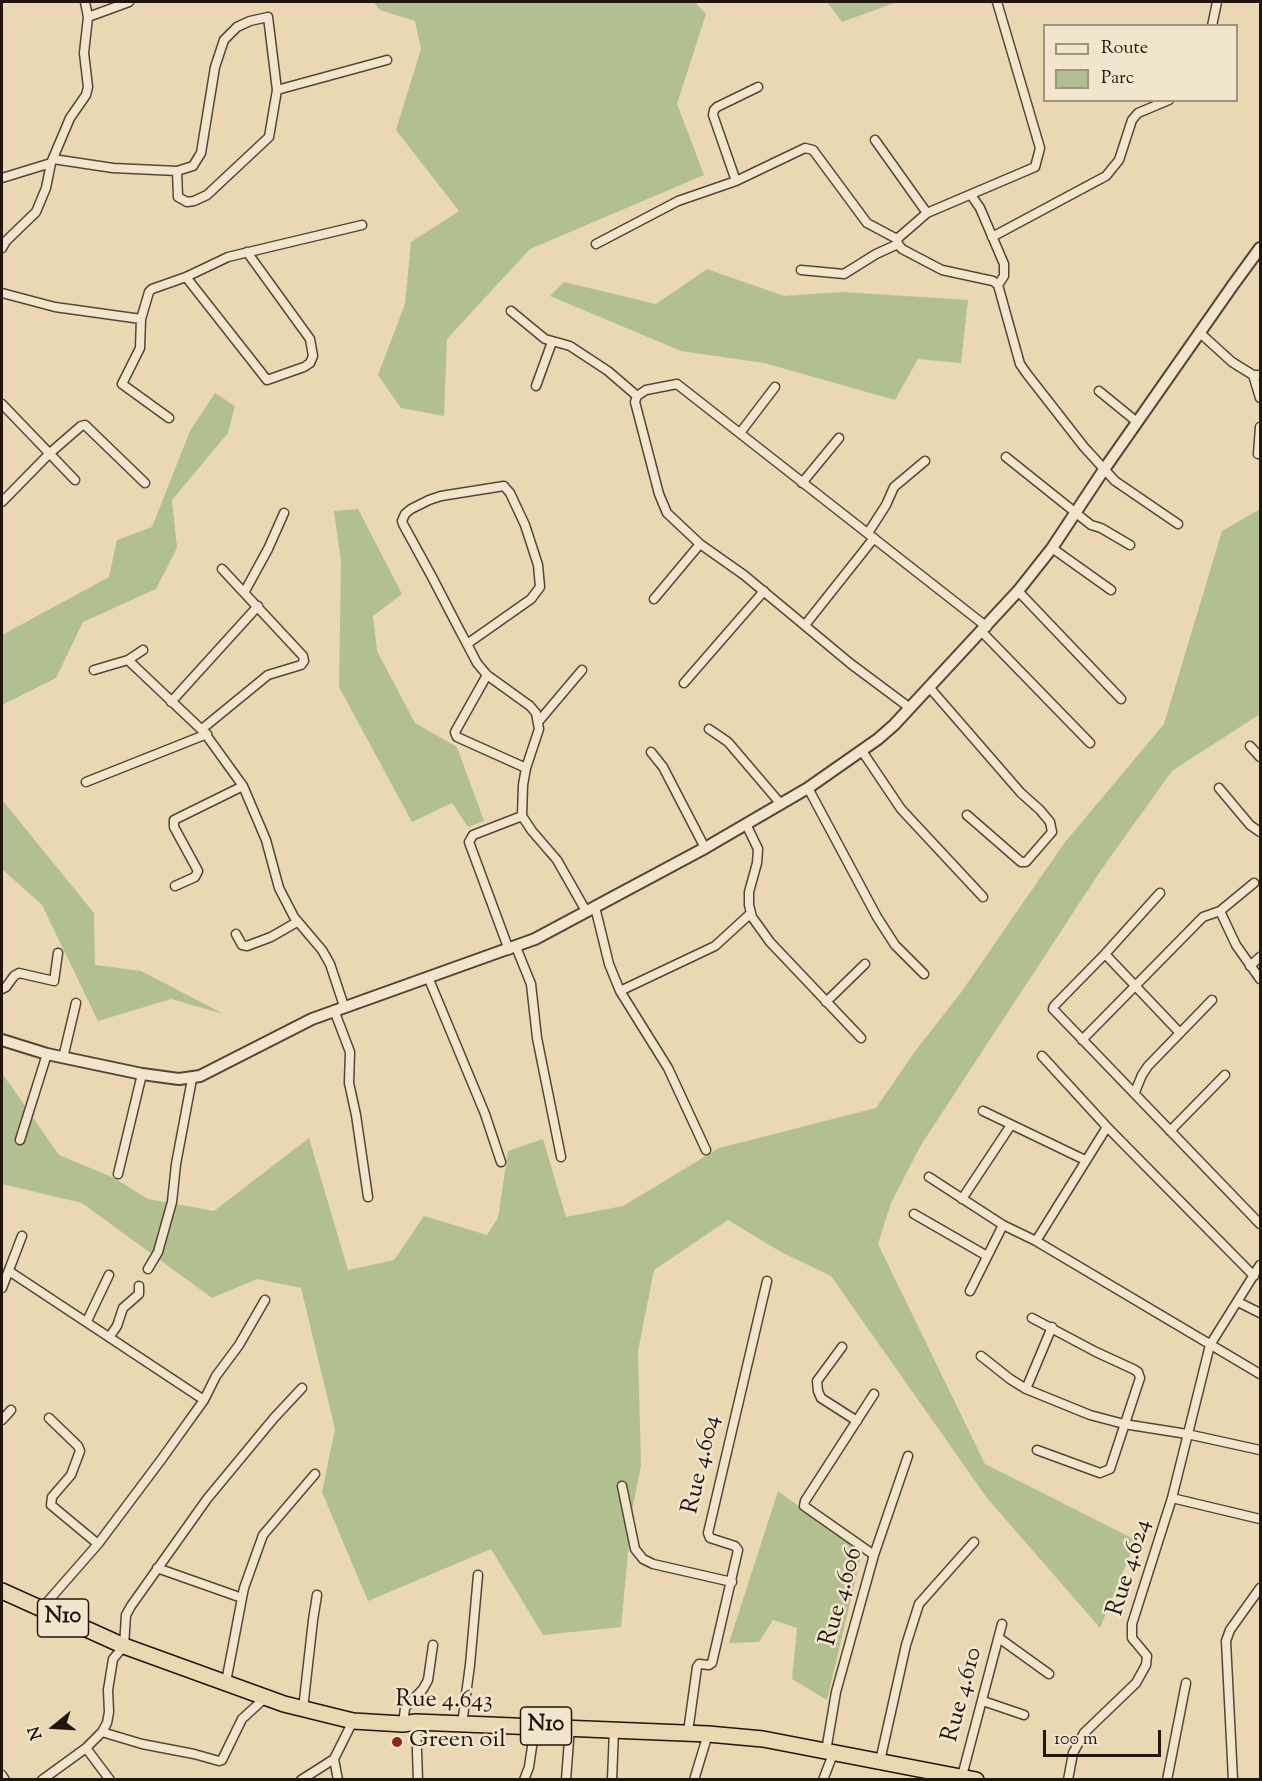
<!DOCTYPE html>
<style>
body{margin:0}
#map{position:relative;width:1262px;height:1781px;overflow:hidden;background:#e9d8b2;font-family:"Sorts Mill Goudy",serif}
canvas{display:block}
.frame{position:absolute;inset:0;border:3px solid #22140e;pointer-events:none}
.legend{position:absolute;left:1043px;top:24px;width:195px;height:78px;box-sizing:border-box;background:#f1e6cd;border:2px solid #9e9281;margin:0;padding:8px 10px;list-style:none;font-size:18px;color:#22140e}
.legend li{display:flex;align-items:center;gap:12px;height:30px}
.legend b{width:30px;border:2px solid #9e9281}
.north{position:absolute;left:24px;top:1697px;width:60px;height:60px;-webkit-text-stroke:4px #f1e6cd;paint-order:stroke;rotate:252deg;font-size:16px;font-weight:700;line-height:24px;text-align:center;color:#22140e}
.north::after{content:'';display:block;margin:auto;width:21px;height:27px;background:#22140e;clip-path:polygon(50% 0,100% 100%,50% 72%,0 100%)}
.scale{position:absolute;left:1043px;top:1730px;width:118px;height:27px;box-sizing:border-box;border:3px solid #22140e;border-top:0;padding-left:8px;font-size:18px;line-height:21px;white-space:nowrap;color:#22140e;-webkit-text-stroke:4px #f1e6cd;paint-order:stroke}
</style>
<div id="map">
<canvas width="1262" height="1781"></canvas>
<div class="frame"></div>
<ul class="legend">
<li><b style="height:8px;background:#f1e6cd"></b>Route</li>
<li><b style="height:16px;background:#b2c08f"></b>Parc</li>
</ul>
<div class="north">N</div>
<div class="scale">100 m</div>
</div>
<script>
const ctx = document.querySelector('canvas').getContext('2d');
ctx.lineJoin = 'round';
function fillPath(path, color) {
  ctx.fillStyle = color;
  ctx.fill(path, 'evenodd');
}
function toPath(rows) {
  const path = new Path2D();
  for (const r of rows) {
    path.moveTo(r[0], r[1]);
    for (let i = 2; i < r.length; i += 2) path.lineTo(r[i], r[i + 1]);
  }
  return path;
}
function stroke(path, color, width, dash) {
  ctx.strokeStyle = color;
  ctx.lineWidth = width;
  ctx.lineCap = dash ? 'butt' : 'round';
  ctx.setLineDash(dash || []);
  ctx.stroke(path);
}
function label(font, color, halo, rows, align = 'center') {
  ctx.font = font + ' "Sorts Mill Goudy",serif';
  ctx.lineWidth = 5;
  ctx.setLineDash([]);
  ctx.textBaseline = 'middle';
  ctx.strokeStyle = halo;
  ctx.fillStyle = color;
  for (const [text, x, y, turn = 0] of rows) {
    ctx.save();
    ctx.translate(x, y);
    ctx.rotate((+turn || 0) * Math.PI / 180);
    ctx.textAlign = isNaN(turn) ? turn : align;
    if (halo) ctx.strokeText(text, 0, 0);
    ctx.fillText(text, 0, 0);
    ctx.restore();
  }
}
fillPath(toPath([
 [373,2,695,2,706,14,677,104,704,175,530,249,447,339,444,416,401,408,378,375,405,304,411,242,459,211,396,130,421,49,415,21,380,10],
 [827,2,897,2,842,22],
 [707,269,784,296,842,292,968,300,961,363,918,359,895,400,764,363,681,351,550,296,564,282,656,304],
 [215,393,235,406,228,433,172,500,177,548,156,589,83,622,56,678,2,705,2,635,109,577,117,540,152,527,190,431],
 [358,509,402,594,373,616,377,651,415,723,457,747,484,821,468,827,452,803,412,822,339,687,341,562,334,511],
 [1260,509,1260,714,1172,771,1101,870,921,1145,891,1203,878,1244,985,1464,1136,1540,1100,1628,987,1498,831,1276,781,1252,728,1220,654,1270,638,1351,641,1465,632,1511,621,1627,543,1635,491,1549,368,1601,322,1492,335,1429,301,1288,257,1279,212,1298,82,1203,2,1184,2,1073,59,1155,114,1178,148,1199,214,1211,309,1138,348,1270,394,1260,424,1216,487,1235,498,1218,508,1151,543,1139,566,1217,623,1206,719,1148,876,1108,913,1054,962,991,1065,842,1164,724,1222,531],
 [2,790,3,801,94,913,95,965,141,971,224,1014,171,999,98,1021,42,905,2,869],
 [778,1491,862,1552,827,1700,792,1679,797,1628,773,1620,759,1642,729,1643]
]), '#b2c08f');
const minor = toPath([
 [997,2,1040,148,1035,167,927,213,897,239,898,244,902,249,942,270,993,281,998,285,1020,364,1027,374,1084,447,1115,481,1178,524],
 [88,17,129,2],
 [1212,26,1217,2],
 [277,90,387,60],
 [875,140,927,213],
 [53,159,113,168,177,171,193,166,201,153,215,67,224,40,237,27,250,21,268,17,277,90,269,137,207,195,194,201,187,202,178,197,177,171],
 [2,178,51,163],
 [736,181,713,115,714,110,717,107,758,87],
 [971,195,980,208,1004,264,1004,276,998,285],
 [992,237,1106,176,1119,160,1132,120,1138,113,1169,100],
 [596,244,678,201,736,181,805,148,813,150,867,223,897,239],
 [2,248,6,241,36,212,46,188,51,163,70,118,86,95,88,87,84,53,88,17,85,2],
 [801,270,844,274,876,254,898,244],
 [186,277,267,380,304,367,310,363,313,356,310,339,247,252],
 [2,293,55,307,141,319],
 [511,311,545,339,570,346,608,371,637,396],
 [1199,332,1232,362,1253,375,1260,375],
 [1253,375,1260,398],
 [536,386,552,342],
 [1099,391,1137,422],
 [2,404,75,480],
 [169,418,122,384,140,348,141,319,149,292,152,289,186,277,228,257,362,225],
 [740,433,775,387],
 [1258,454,1260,427],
 [1006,457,1091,525,1101,528,1130,545],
 [802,483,839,438],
 [2,502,50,453,81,426,85,425,145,483],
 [868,533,886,505,894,487,925,461],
 [1052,548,1111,590],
 [245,591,268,549,284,513],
 [1018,591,1121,699],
 [654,599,700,544],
 [805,625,874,538],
 [982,632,1090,743],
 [467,644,531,599,540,587,538,565,525,525,510,493,504,486,441,496,429,500,411,509,405,514,402,521,403,524,432,577,459,629,467,644,477,663,487,675,530,706,536,713,539,729,526,768,523,785,522,816,532,831,557,860,586,911],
 [128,660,204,732,243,786,266,840,279,888,294,917,322,950,330,964,344,1006],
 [94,670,128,660,143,650],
 [487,675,455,732,456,735,457,737,526,768],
 [684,683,764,591],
 [929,687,1021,793,1040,810,1050,822,1052,832,1026,862,1021,862,967,815],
 [171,702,258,606],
 [910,708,851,664,744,575,700,544,667,513,659,494,635,402,637,396,646,390,677,384,987,627],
 [539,721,582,670],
 [202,729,268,675,301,665,304,661,303,656,222,569],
 [709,729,728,742,780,803],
 [1250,746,1260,757],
 [862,751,901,809,983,897],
 [651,752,663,767,705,848],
 [86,782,207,734],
 [808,788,877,917,895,945,924,974],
 [1219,788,1250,825,1260,832],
 [746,824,758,849,757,863,749,892,749,905,752,917,770,942,861,1038],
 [175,886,195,877,198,871,174,827,174,820,243,786],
 [1160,893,1105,954,1054,1006,1053,1009,1260,1224],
 [595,907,609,964,620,991,668,1068,706,1150],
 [1220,911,1236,945,1260,979],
 [236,934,242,945,247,946,271,937,297,922],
 [516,947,531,984,537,1038,561,1157],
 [509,950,469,842,473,835,522,816],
 [1105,954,1180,1033],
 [1250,966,1260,957],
 [428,977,485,1114,501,1162],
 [2,989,6,987,14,976,19,973,54,981,58,953],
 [620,991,715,946,751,913],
 [826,1002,865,964],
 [334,1010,350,1052,349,1083,356,1115,368,1197],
 [1082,1040,1203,917,1220,911,1254,883],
 [1042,1056,1107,1127,1254,1276],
 [63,1058,76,1003],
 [1135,1092,1142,1075,1148,1066,1212,1000],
 [983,1111,1085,1160],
 [1170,1131,1225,1075],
 [20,1140,47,1054],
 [118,1174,142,1074],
 [929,1177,1003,1225,1036,1241,1260,1374],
 [962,1199,1011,1125],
 [914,1214,987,1256],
 [1036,1241,1107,1127],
 [148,1269,158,1252,172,1202,176,1164,192,1079],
 [9,1271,204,1400],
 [2,1288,22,1236],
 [970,1291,1003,1225],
 [1238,1302,1260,1313],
 [1032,1318,1096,1352,1133,1369,1138,1372,1140,1378,1110,1469,1100,1473,1037,1450],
 [87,1321,109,1275],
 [110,1336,117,1326,123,1308,139,1294,139,1286],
 [842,1347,817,1381,818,1391,821,1398,857,1421],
 [981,1356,1010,1379,1026,1389,1090,1415,1124,1424,1187,1434,1260,1450],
 [1026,1389,1052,1327],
 [49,1418,78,1446,80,1451,71,1475,52,1497,51,1505,98,1544],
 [2,1420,11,1410],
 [622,1486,635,1549,643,1559,653,1564,732,1582],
 [1172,1498,1210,1345,1260,1265],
 [874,1555,804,1506,805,1501,874,1394],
 [157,1568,242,1598,226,1682],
 [242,1598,244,1588,263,1535,315,1474],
 [42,1608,98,1544,161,1460,204,1400,216,1376,239,1345,265,1300],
 [999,1638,1049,1674],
 [983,1701,1024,1715],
 [303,1709,313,1620,317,1595],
 [416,1722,418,1780],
 [403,1724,405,1708,423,1689,428,1680,433,1645],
 [462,1724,470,1665,478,1575],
 [102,1732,142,1744,194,1754,219,1761,222,1760,242,1719,266,1697],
 [688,1732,697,1667,699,1664,709,1665,712,1663,738,1550,735,1546,710,1538,708,1533,767,1281],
 [86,1748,110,1780],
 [826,1751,836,1692,874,1555,908,1456],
 [880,1761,906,1645,919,1604,974,1542],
 [2,1775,5,1780],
 [962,1776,1002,1624],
 [42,1780,86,1748,102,1732,107,1723,109,1712,108,1690,113,1659,124,1646,126,1615,131,1606,207,1499,274,1418,302,1388],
 [301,1780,334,1759],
 [338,1780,334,1759,353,1721],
 [524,1780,529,1767,535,1726],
 [566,1780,570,1727],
 [612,1780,614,1729],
 [694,1780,708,1734],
 [823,1780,833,1754],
 [1068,1780,1073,1753,1084,1733,1136,1683,1146,1665,1147,1656,1132,1638,1132,1624,1172,1498,1260,1519],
 [1167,1780,1186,1683],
 [1233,1780,1226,1641,1230,1630,1260,1588]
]);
const tertiary = toPath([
 [2,1040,47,1054,142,1074,179,1079,200,1076,312,1019,535,939,705,848,808,788,878,739,894,725,1018,591,1052,548,1105,468,1233,285,1260,248]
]);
const trunk = toPath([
 [2,1591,124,1646,284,1704,353,1721,403,1724,416,1722,708,1734,763,1739,976,1780]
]);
stroke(minor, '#544537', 11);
stroke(tertiary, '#544537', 14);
stroke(trunk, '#22140e', 18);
stroke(minor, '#f1e6cd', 8);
stroke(tertiary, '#f1e6cd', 10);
stroke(trunk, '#e9d8b2', 15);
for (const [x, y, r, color] of [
 [397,1742,6,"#8f2418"]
]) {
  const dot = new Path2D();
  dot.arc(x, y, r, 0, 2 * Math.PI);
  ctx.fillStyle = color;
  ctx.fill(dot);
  stroke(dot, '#f1e6cd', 2);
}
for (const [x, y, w] of [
 [63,1618,51],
 [546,1726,51]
]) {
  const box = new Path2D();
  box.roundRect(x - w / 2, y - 19, w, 38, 4.5);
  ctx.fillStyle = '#f1e6cd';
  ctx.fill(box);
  stroke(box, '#22140e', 1.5);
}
label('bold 22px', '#22140e', null, [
 ["N10",63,1618],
 ["N10",546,1726]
]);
label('24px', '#22140e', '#f1e6cd', [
 ["Rue 4.604",703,1465,-77],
 ["Rue 4.624",1131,1568,-73],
 ["Rue 4.606",843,1597,-74],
 ["Rue 4.610",964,1695,-75],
 ["Rue 4.643",444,1702,1]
]);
label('24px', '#22140e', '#f1e6cd', [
 ["Green oil",409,1742]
], 'left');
</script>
